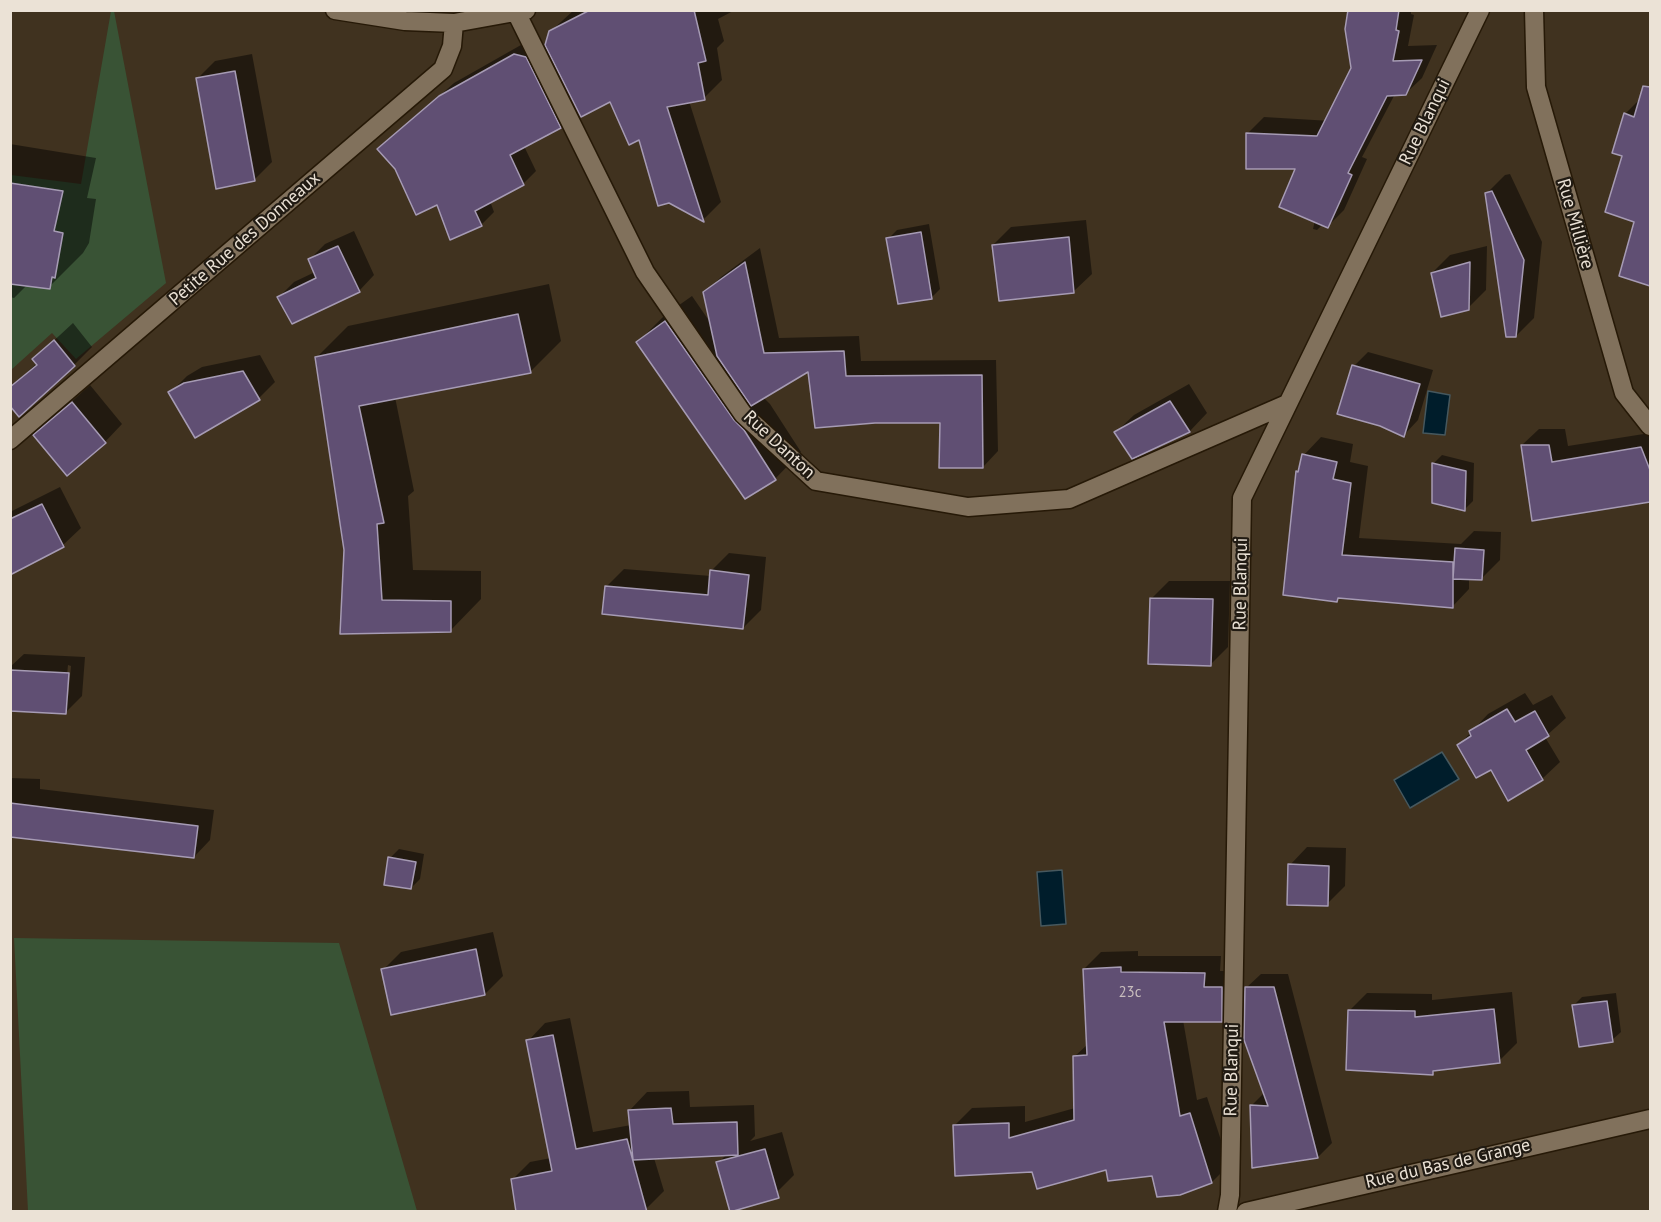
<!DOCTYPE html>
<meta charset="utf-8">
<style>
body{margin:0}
#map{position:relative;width:1661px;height:1222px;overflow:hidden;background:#40321f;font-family:"PT Sans",sans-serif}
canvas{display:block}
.frame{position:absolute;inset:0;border:12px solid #ebe2d6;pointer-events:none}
</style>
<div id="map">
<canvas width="1661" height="1222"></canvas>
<div class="frame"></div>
</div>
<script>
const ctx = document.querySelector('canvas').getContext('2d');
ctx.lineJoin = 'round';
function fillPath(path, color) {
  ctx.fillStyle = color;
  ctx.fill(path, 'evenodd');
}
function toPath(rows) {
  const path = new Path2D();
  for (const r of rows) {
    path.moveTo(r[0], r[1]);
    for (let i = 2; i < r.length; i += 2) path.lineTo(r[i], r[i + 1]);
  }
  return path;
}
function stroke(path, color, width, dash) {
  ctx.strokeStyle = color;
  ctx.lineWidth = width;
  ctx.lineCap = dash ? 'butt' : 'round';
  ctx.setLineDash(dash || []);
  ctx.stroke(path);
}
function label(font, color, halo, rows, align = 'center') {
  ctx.font = font + ' "PT Sans",sans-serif';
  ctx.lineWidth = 4.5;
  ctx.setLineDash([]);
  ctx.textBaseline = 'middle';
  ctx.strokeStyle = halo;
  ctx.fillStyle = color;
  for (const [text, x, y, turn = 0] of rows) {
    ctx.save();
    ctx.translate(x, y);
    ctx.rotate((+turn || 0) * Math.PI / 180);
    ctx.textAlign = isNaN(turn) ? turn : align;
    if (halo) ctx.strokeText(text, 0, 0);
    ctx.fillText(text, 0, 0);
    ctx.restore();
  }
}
fillPath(toPath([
 [111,11,114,11,166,283,76,359,52,333,11,370,11,175,81,184],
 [14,938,339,943,417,1211,28,1211]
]), '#395335');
const water = toPath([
 [1428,391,1450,395,1445,435,1423,433,1428,391],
 [1442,752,1459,779,1410,808,1394,780,1442,752],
 [1062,870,1066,924,1041,926,1037,872,1062,870]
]);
fillPath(water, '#001d2b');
stroke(water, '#46585e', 1.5);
fillPath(toPath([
 [574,10,735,10,718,19,724,41,717,48,722,80,704,98,689,101,721,202,703,220,610,100,550,32],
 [1350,10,1411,10,1411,14,1414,15,1408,46,1437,45,1422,78,1405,94,1395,94,1362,157,1367,159,1344,210,1328,226,1323,224,1317,230,1313,229,1315,220,1298,168,1248,133,1264,117,1331,121,1353,68],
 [528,41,573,113,560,127,524,146,536,171,523,184,490,201,494,212,481,225,438,203,396,168,379,149,454,83],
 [252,54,272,162,254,180,197,79,215,61],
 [1642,97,1650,100,1650,284,1620,275,1636,221,1624,155,1625,114],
 [10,144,96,158,87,198,96,199,89,243,83,253,49,287,28,284,14,298,10,297],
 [1510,174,1542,242,1534,318,1516,336,1487,193,1505,175],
 [1086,220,1092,274,1074,291,993,245,1011,227],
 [929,224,940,289,931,298,888,239,897,230],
 [354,231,374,275,359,291,278,298,294,282,315,272,310,259,325,244],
 [1487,246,1486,290,1468,308,1432,273,1450,255],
 [760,248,779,338,859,336,861,361,996,360,998,451,983,467,941,422,809,370,763,397,770,404,801,452,775,479,638,342,665,315,692,296,712,325,705,293,721,277],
 [549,284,561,341,530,372,395,397,414,491,408,496,413,570,481,571,481,599,450,631,342,633,345,549,317,357,348,326],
 [73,323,92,347,74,365,10,388,37,363,34,359],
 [1368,352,1433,370,1418,420,1404,435,1381,425,1354,366],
 [260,355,275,382,259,398,170,393,187,376,202,367],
 [1189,384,1207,413,1190,431,1132,458,1116,432,1134,415],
 [90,385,122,424,105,442,35,435],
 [1539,429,1565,429,1568,446,1650,433,1650,500,1533,520,1522,445],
 [1321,437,1353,444,1350,462,1368,466,1359,538,1461,544,1474,531,1501,532,1500,560,1482,578,1469,578,1469,589,1452,607,1340,597,1337,600,1297,472,1304,455],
 [1442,455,1474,463,1473,501,1465,509,1433,501,1434,463],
 [60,487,81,528,63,545,10,573,10,512],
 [729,553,766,557,761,610,743,628,607,586,624,569,711,576,711,571],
 [1169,581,1230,581,1228,647,1211,664,1151,599],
 [24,654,85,657,82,696,65,713,10,710,10,667],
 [68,665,71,666,68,697,65,697],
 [1525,693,1533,705,1552,695,1566,718,1545,737,1560,762,1542,779,1491,768,1459,745,1488,714],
 [10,778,40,779,40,789,214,810,210,840,194,857,10,835],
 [1307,847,1346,848,1345,886,1327,904,1290,865],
 [399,849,424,854,420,879,411,888,390,858],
 [493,932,503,976,485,994,383,970,401,952],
 [1138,951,1138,956,1221,956,1220,971,1239,971,1238,1003,1221,1020,1183,1020,1197,1100,1207,1097,1229,1165,1212,1182,1107,1168,1033,1170,955,1125,972,1108,1025,1106,1025,1122,1075,1108,1074,1057,1088,1044,1084,969,1101,952],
 [1261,974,1288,974,1332,1143,1318,1157,1252,1105,1264,1093,1246,988],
 [1512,992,1517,1043,1499,1061,1437,1069,1433,1073,1349,1011,1367,993,1432,994,1432,1000],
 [1616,993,1621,1032,1612,1040,1573,1006,1582,997],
 [570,1018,593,1132,631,1125,630,1110,647,1092,689,1091,690,1107,754,1105,755,1136,750,1141,782,1132,794,1175,777,1192,718,1163,727,1154,654,1158,664,1191,646,1209,627,1212,513,1179,530,1162,551,1158,528,1041,545,1023]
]), '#0007');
const building = toPath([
 [590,10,694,10,706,61,698,63,705,100,667,107,704,222,669,203,658,206,639,140,629,145,610,102,581,117,545,45,549,31,590,10],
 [1348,10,1399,10,1396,30,1399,31,1393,61,1422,60,1406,95,1387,96,1348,173,1352,175,1328,228,1279,207,1295,169,1246,169,1246,133,1317,136,1351,68,1345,29,1348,10],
 [514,54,526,57,561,128,510,155,524,185,475,211,482,226,450,240,437,205,416,215,395,169,377,149,439,96,514,54],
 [235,71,255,181,216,189,196,78,235,71],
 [1643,86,1650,87,1650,286,1619,276,1634,222,1605,212,1622,156,1612,153,1624,113,1634,117,1643,86],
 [10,183,63,191,54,231,63,233,55,278,52,277,50,289,10,284,10,183],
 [1492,191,1524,260,1516,337,1506,337,1485,193,1492,191],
 [921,232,932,299,898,304,886,238,921,232],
 [1069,237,1074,293,999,301,992,245,1069,237],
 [338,246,360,292,292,324,277,297,316,278,308,259,338,246],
 [745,262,764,353,844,351,846,376,982,375,983,468,939,468,940,423,875,423,815,428,808,372,751,406,717,356,703,292,745,262],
 [1470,262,1469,310,1441,317,1431,273,1470,262],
 [518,314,531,373,359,406,384,523,377,524,382,600,451,601,451,632,340,634,344,550,315,357,518,314],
 [665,321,734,420,744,430,776,480,745,499,636,342,665,321],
 [54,340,75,366,19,417,10,406,10,387,37,365,32,359,54,340],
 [1352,365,1420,384,1404,437,1380,426,1337,414,1352,365],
 [243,371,260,400,195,438,168,392,184,383,243,371],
 [1170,401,1190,432,1132,459,1114,432,1170,401],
 [72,402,106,443,67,476,33,435,72,402],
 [1521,445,1549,445,1552,462,1641,447,1650,470,1650,502,1532,521,1521,445],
 [1302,454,1337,462,1333,479,1351,483,1342,555,1453,562,1453,608,1338,598,1337,602,1283,595,1296,471,1298,472,1302,454],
 [1432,463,1466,471,1465,511,1432,503,1432,463],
 [42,504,64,547,10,575,10,519,42,504],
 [1455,548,1484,550,1482,580,1453,579,1455,548],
 [710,570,749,575,743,629,602,614,605,586,708,595,710,570],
 [1150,598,1213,599,1211,666,1148,664,1150,598],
 [10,670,69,673,66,714,10,711,10,670],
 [1507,709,1515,722,1535,711,1549,736,1526,750,1543,780,1508,801,1491,770,1476,778,1457,745,1471,736,1469,731,1507,709],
 [10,803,198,826,194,858,10,837,10,803],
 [388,857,416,862,411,889,384,885,388,857],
 [1288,864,1329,866,1328,906,1287,905,1288,864],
 [476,949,485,995,391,1015,381,969,476,949],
 [1121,967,1121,972,1205,973,1204,987,1222,987,1222,1022,1164,1022,1180,1116,1190,1113,1212,1183,1180,1195,1157,1197,1152,1176,1108,1181,1106,1170,1037,1189,1032,1172,955,1176,953,1125,1009,1123,1009,1138,1074,1120,1073,1056,1087,1055,1083,969,1121,967],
 [1245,987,1274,987,1318,1158,1252,1168,1250,1105,1268,1106,1244,1040,1245,987],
 [1607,1001,1613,1042,1579,1047,1572,1005,1607,1001],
 [1494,1009,1500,1063,1433,1071,1433,1075,1346,1070,1348,1010,1415,1011,1415,1017,1494,1009],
 [553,1035,576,1149,627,1139,647,1212,516,1212,511,1179,552,1171,526,1040,553,1035],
 [671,1108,673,1124,737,1122,738,1155,633,1160,628,1110,671,1108],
 [765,1149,779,1198,730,1212,716,1162,765,1149]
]);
fillPath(building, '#604f73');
stroke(building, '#a69bb4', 1.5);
const minor = toPath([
 [335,10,405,21,454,23,526,10],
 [1534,10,1536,87,1624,393,1650,426],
 [517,14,645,272,743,414,816,481,968,507,1069,499,1287,404],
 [10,440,443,69,452,46,454,23],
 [1227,1212,1230,1195,1242,498,1480,10],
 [1246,1212,1650,1119]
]);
stroke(minor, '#261907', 21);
stroke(minor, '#81715c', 18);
label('15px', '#c8bdbd', null, [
 ["23c",1130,993]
]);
label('18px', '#ebe2d6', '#211b13', [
 ["Rue Blanqui",1425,122,-64],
 ["Rue Millière",1575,224,74],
 ["Petite Rue des Donneaux",245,239,-41],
 ["Rue Danton",779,445,43],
 ["Rue Blanqui",1241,584,-89],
 ["Rue Blanqui",1232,1070,-89],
 ["Rue du Bas de Grange",1448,1164,-13]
]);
</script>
